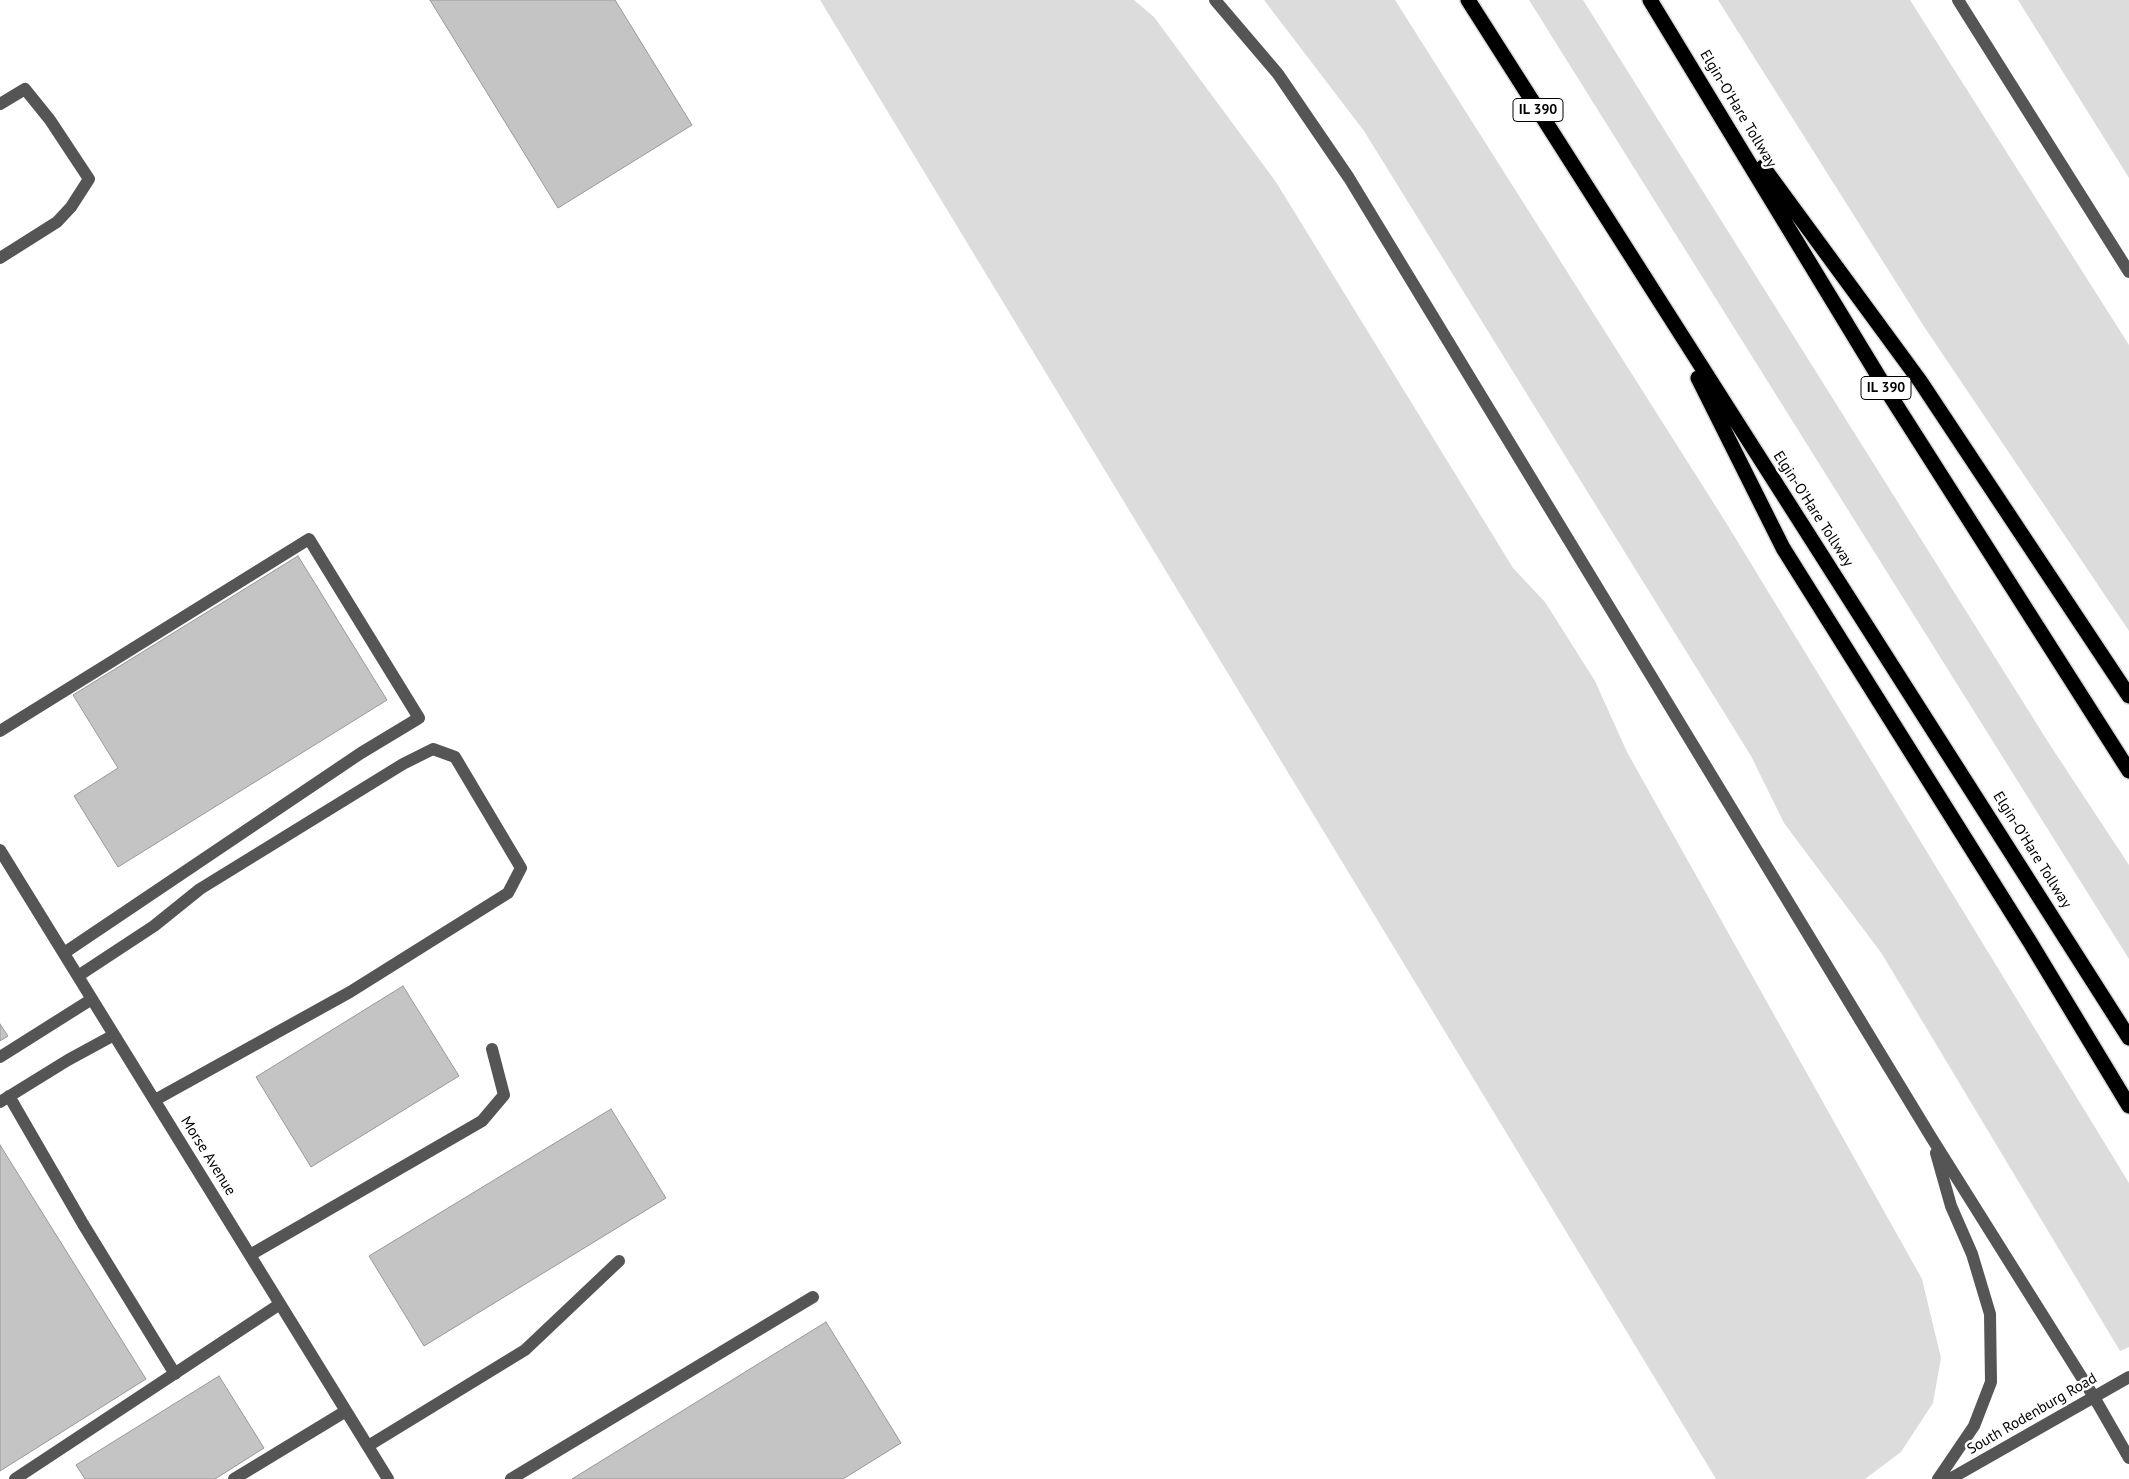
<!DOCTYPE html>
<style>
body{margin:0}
canvas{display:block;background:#fff}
</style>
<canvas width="2129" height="1479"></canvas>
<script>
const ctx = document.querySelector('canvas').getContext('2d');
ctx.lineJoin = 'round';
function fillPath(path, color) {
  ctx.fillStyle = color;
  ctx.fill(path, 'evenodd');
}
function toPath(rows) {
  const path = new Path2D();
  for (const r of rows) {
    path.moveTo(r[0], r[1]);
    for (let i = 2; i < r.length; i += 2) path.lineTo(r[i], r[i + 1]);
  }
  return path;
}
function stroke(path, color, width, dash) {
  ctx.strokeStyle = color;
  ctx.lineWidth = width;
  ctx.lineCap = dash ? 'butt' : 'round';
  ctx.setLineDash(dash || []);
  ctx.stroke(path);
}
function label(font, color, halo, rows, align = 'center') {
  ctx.font = font + ' "PT Sans",sans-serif';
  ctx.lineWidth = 5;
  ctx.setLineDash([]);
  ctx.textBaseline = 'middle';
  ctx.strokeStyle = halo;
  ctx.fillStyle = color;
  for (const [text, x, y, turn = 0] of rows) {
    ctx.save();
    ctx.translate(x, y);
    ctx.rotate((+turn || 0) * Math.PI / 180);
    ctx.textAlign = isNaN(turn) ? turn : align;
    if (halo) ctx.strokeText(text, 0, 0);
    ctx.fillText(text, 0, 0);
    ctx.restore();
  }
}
fillPath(toPath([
 [820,0,1134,0,1154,17,1276,182,1513,568,1545,602,1595,681,1627,752,1922,1279,1941,1358,1933,1403,1901,1452,1865,1479,1716,1479],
 [1264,0,1395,0,1725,521,2129,1183,2129,1347,2120,1351,1882,954,1784,823,1751,756,1364,131],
 [1529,0,1583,0,2050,745,2129,865,2129,959],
 [1718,0,1910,0,2129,345,2129,631,1923,325],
 [2018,0,2129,0,2129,178]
]), '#dcdcdc');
const building = toPath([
 [430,0,615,0,692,125,558,208,430,0],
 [298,556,387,700,118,867,74,796,118,768,73,695,298,556],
 [403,986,459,1076,311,1167,256,1077,403,986],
 [0,1024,8,1036,0,1041,0,1024],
 [611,1109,666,1198,424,1346,369,1256,611,1109],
 [0,1145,146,1379,0,1471,0,1145],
 [826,1322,901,1443,843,1479,572,1479,826,1322],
 [219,1376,264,1448,215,1479,85,1479,76,1465,219,1376]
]);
fillPath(building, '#c4c4c4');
stroke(building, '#999', 1);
const highway = toPath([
 [1468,0,2129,1038],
 [1650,0,1891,397,2129,771],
 [1763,167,1920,381,2129,696],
 [1698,378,1783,548,2030,942,2129,1106]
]);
stroke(highway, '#dbdbdb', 18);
stroke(toPath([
 [1215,0,1278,74,1349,178,1931,1137,2094,1397,2129,1458],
 [1958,0,2129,272],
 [0,104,25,89,50,120,89,179,71,207,57,222,0,258],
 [0,731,309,539,419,718,361,753,64,953],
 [0,850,388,1479],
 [78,976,154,926,200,889,403,764,433,749,455,757,521,868,508,893,350,992,155,1100],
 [0,1057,92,999],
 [9,1096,83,1224,175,1374],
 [0,1102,68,1060,114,1035],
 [1936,1153,1951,1206,1972,1254,1990,1314,1991,1382,1974,1426,1938,1479],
 [250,1255,482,1121,504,1095,492,1049],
 [368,1446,525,1350,619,1261],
 [15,1479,280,1304],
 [234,1479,346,1411],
 [511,1479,813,1297],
 [1950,1479,2129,1377]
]), '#555', 12);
stroke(highway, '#000', 15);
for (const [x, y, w] of [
 [1538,110,50],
 [1886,388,50]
]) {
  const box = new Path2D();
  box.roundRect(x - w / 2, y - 11.5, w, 23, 4);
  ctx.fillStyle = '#fff';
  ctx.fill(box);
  stroke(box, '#000', 1);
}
label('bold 14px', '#000', null, [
 ["IL 390",1538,110],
 ["IL 390",1886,388]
]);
label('15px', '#000', '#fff', [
 ["Elgin-O'Hare Tollway",1738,109,59],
 ["Elgin-O'Hare Tollway",1813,509,57],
 ["Elgin-O'Hare Tollway",2032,850,58],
 ["Morse Avenue",208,1156,58],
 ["South Rodenburg Road",2032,1414,-30]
]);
</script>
